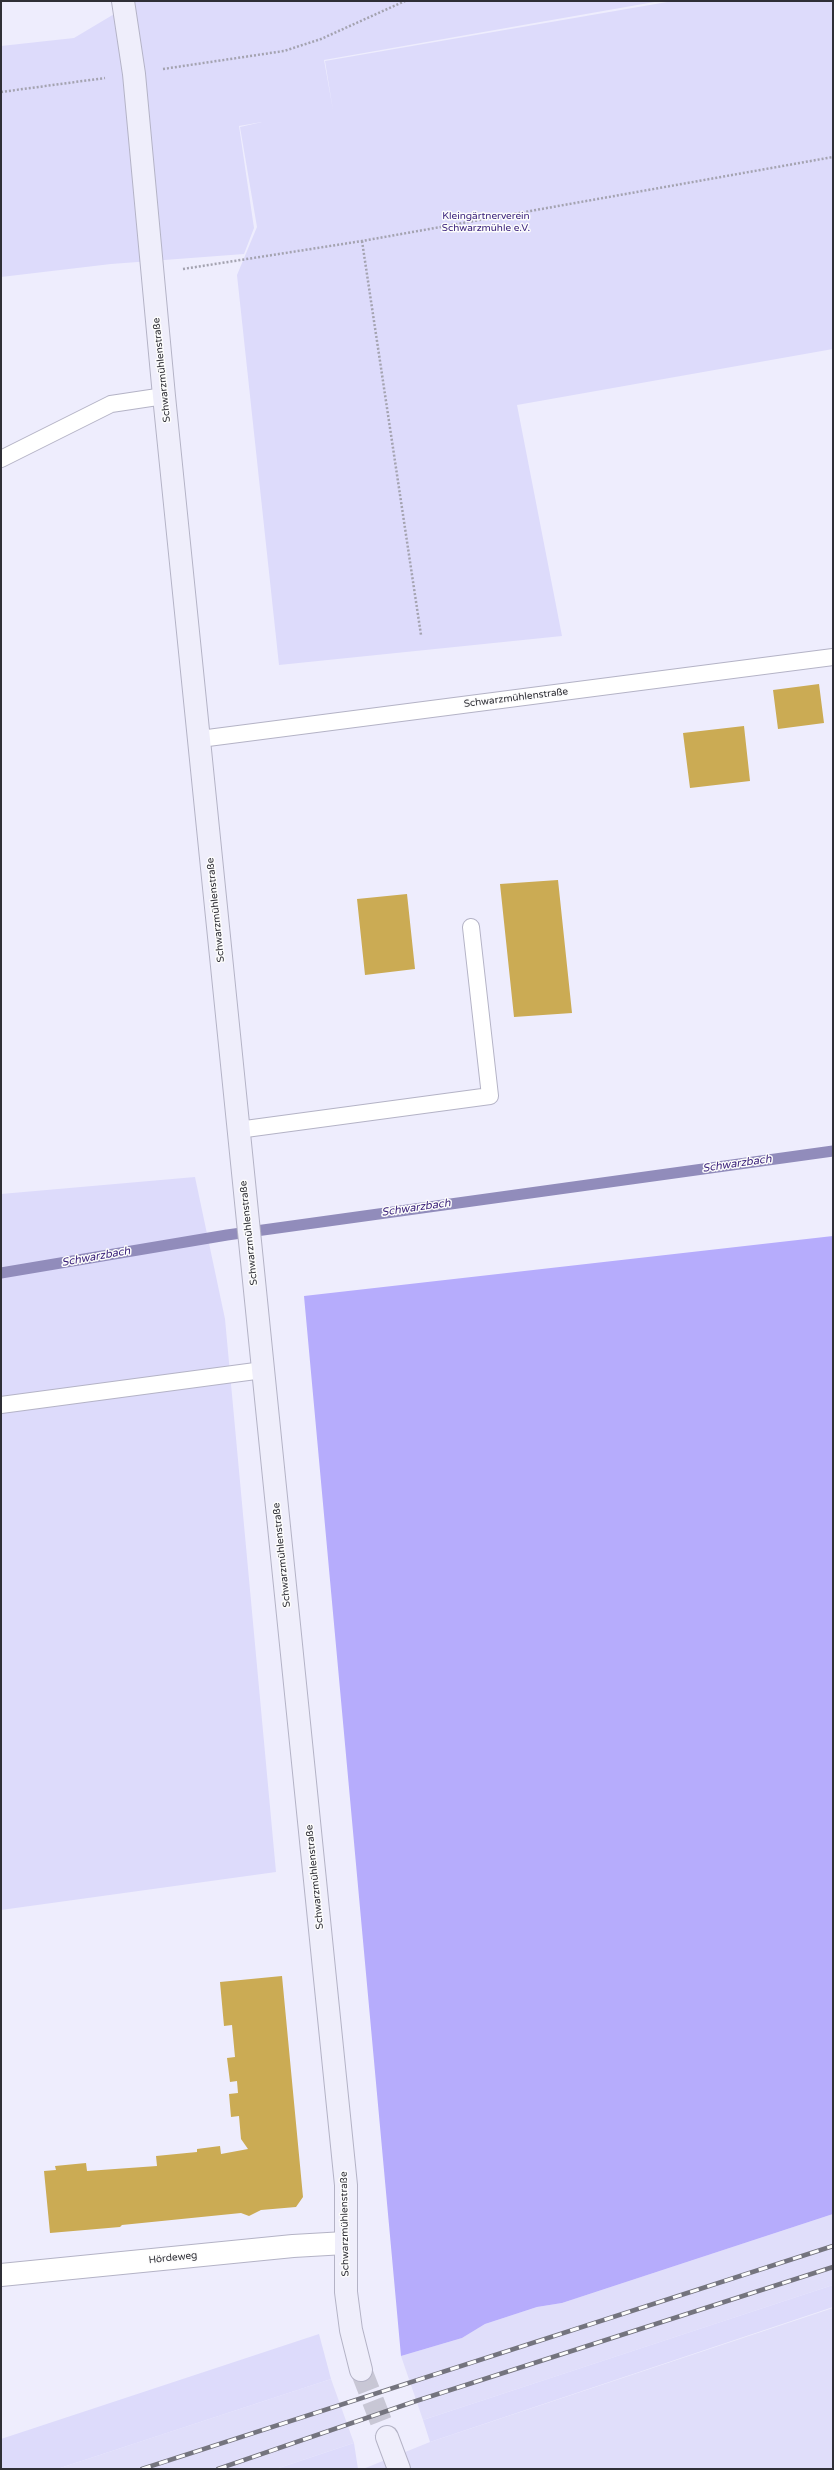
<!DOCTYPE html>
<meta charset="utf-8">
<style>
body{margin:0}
#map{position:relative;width:834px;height:2470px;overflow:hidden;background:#eeedfd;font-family:"Varela Round",sans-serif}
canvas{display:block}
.frame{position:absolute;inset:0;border:2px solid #2f2f36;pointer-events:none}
</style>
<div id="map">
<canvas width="834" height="2470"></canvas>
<div class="frame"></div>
</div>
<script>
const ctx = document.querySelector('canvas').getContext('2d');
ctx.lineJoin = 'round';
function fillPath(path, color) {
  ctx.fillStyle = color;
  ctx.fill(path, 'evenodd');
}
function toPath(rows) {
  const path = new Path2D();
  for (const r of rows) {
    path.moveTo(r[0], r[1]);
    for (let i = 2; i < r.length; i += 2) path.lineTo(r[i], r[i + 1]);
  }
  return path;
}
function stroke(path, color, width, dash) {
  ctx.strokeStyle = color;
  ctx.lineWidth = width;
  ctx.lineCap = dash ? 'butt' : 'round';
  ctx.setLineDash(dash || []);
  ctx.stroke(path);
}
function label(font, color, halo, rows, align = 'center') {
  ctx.font = font + ' "Varela Round",sans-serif';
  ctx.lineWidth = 3;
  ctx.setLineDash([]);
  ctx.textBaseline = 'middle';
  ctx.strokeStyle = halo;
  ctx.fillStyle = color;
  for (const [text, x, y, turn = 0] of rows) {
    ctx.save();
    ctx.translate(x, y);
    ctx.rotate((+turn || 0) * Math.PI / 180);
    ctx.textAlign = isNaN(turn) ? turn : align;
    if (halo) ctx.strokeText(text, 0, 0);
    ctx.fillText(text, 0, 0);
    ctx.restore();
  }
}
fillPath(toPath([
 [833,2214,833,2285,423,2420,401,2356,462,2338,485,2324,537,2307,562,2303],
 [833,2308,833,2469,363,2469,430,2442],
 [331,2379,354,2443,276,2469,57,2469]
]), '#e0defa');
fillPath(toPath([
 [136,1,660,1,324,60,333,110,325,61,673,1,833,1,833,349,517,405,562,636,279,665,237,275,257,227,240,127,262,122,239,126,254,228,244,254,111,264,1,277,1,46,74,38],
 [195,1177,225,1319,276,1872,1,1910,1,1194],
 [833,2285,833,2307,430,2442,423,2420],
 [319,2334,331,2379,57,2469,1,2469,1,2439],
 [354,2443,358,2469,276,2469]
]), '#dddbfb');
fillPath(toPath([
 [833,1236,833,2214,562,2303,537,2307,485,2324,462,2338,401,2356,304,1296]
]), '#b6acfc');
stroke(toPath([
 [1,1273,227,1235,833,1151]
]), '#918cbb', 11);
fillPath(toPath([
 [819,684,824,723,778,729,773,690],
 [744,726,750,781,690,788,683,733],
 [558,880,572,1013,514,1017,500,884],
 [407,894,415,969,365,975,357,899],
 [282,1976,303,2197,296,2207,261,2210,249,2216,241,2213,122,2225,120,2227,50,2233,44,2171,56,2170,55,2166,86,2163,87,2171,157,2166,156,2156,197,2152,197,2149,220,2146,221,2154,248,2149,241,2139,239,2116,231,2117,229,2094,238,2093,237,2081,230,2082,227,2058,235,2057,232,2025,224,2026,220,1982]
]), '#cbab54');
stroke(toPath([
 [361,2370,387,2437]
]), '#c8c7d5', 22, [22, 11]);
const lane = toPath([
 [1,459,111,404,164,396],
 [200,739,833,657],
 [238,1130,490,1096,471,927],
 [1,1405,263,1370]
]);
const street = toPath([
 [1,2275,293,2246,345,2243]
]);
const secondary = toPath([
 [123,1,134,74,164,396,346,2185,346,2292,351,2330,361,2370],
 [387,2437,399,2469]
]);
stroke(lane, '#b4b3c6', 18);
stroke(street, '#b4b3c6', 24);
stroke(secondary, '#b4b3c6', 24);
stroke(toPath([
 [163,69,284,51,321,39,405,1],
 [1,92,105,78],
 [362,241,421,635],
 [183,269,362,241,833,157]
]), '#a4a3b0', 2.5, [2, 2]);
stroke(lane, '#fff', 16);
stroke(street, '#fff', 22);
stroke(secondary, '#efeefb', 22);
const rail = toPath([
 [142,2469,833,2246],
 [218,2469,416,2401,833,2267]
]);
stroke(rail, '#74747e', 4.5);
stroke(rail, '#fcfcfc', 3, [9]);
label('10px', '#3b237c', '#fcfcfc', [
 ["Kleingärtnerverein",486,216],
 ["Schwarzmühle e.V.",486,228]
]);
label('10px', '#2f2f36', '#fcfcfc', [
 ["Schwarzmühlenstraße",162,370,-96],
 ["Schwarzmühlenstraße",516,698,-7],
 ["Schwarzmühlenstraße",216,910,-96],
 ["Schwarzmühlenstraße",249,1233,-96],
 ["Schwarzmühlenstraße",282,1555,-96],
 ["Schwarzmühlenstraße",315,1877,-96],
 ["Schwarzmühlenstraße",345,2224,-91],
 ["Hördeweg",173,2258,-6]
]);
label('italic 11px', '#381f79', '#fcfcfc', [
 ["Schwarzbach",737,1164,-8],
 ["Schwarzbach",416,1208,-8],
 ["Schwarzbach",96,1257,-10]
]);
</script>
